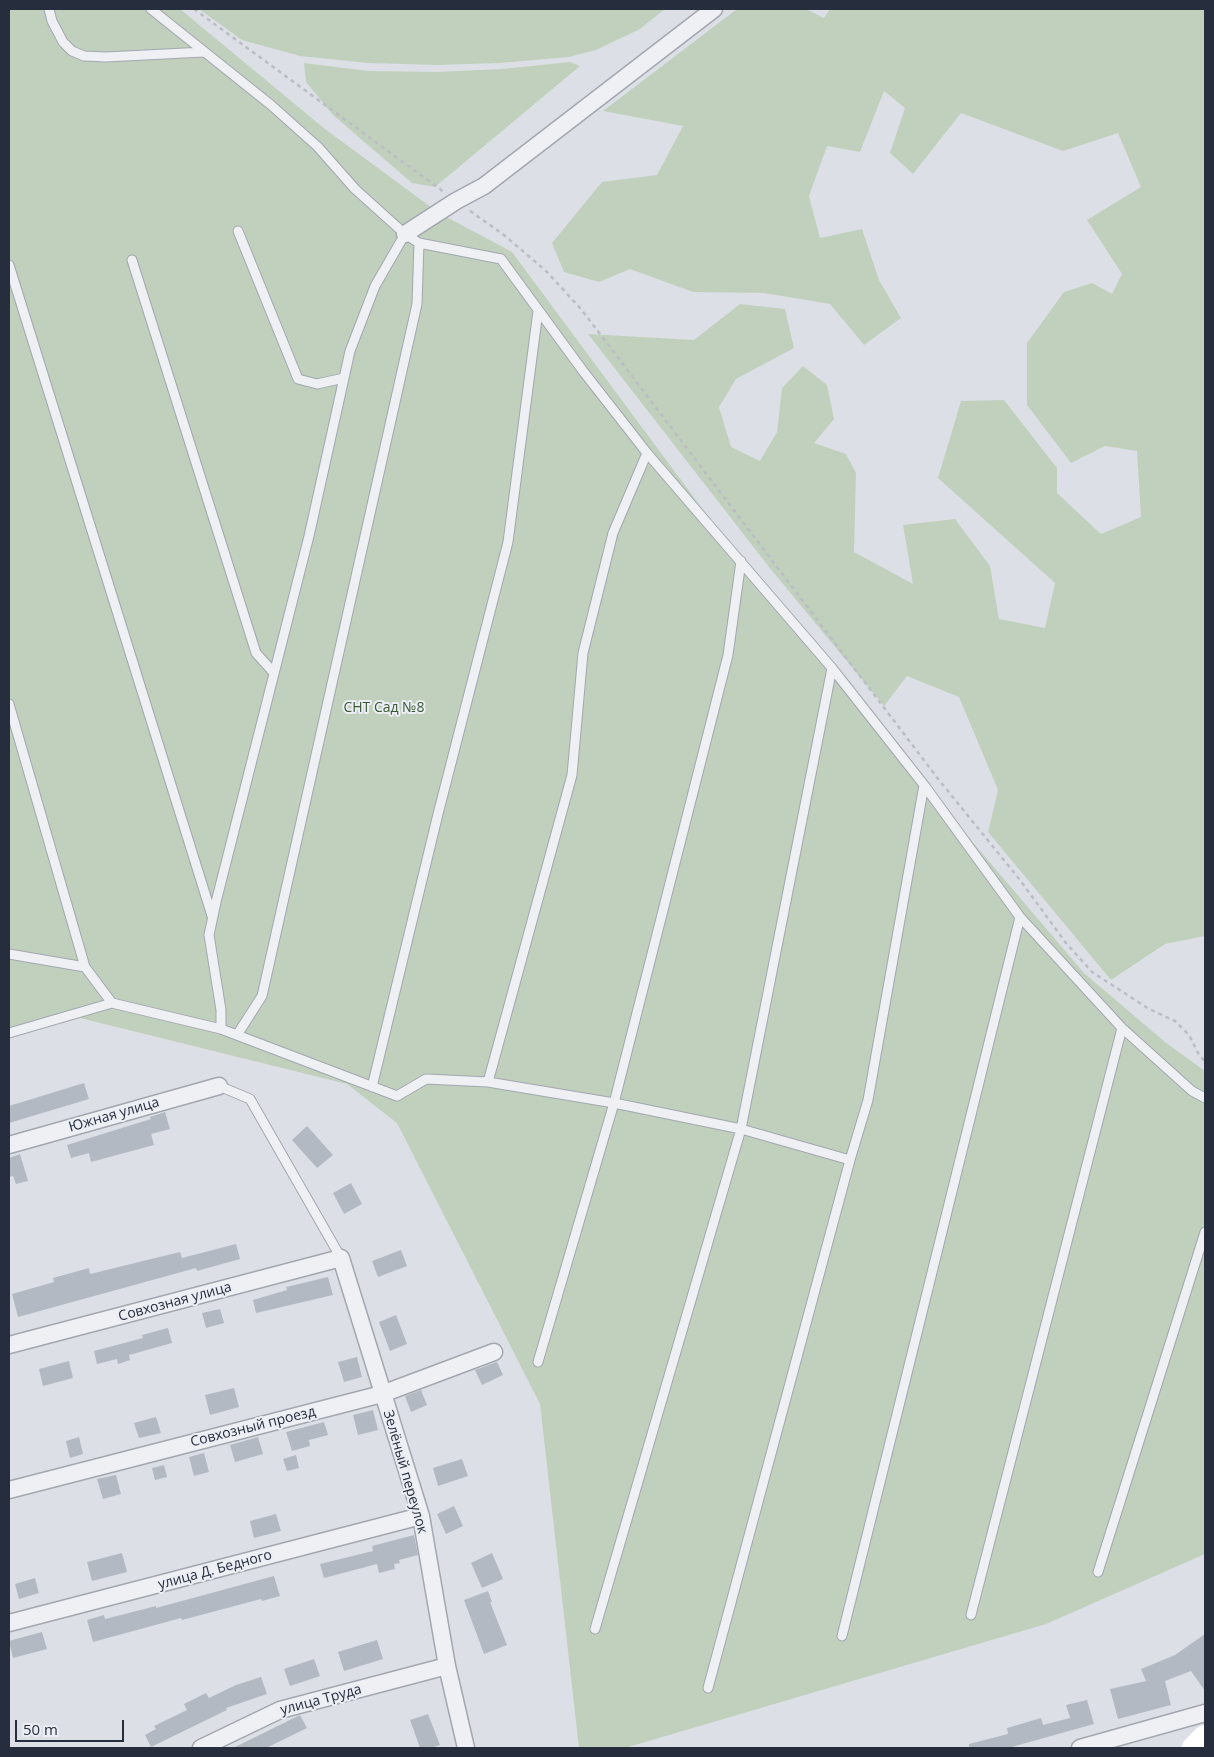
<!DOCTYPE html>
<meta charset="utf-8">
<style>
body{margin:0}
#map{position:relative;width:1214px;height:1757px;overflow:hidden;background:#dce0e6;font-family:"Open Sans",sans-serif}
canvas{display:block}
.frame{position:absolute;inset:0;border:10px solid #262d3c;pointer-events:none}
.scale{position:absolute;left:15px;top:1720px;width:109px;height:22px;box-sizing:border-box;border:2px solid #262d3c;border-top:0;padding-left:6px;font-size:15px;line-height:18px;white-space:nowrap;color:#262d3c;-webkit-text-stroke:4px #ebeef4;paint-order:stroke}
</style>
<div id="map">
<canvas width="1214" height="1757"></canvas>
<div class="frame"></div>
<div class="scale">50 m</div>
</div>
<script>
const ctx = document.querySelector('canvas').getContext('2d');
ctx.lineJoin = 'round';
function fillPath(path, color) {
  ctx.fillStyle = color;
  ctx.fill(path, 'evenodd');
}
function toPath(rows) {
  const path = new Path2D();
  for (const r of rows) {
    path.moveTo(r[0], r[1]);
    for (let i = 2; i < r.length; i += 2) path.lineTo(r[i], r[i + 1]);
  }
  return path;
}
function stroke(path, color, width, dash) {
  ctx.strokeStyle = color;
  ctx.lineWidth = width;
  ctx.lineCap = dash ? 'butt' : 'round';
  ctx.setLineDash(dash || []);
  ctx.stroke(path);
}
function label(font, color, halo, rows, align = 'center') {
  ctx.font = font + ' "Open Sans",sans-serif';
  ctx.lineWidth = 4;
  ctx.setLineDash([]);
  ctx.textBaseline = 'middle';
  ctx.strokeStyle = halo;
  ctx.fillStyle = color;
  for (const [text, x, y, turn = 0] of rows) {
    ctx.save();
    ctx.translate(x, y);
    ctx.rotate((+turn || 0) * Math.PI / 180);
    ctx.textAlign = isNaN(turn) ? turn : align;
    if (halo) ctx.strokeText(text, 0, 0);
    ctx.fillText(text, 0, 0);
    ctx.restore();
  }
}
fillPath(toPath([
 [9,9,180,9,325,129,439,213,512,252,741,561,924,785,1084,973,1165,1042,1205,1071,1205,1554,1046,1624,625,1748,579,1748,540,1404,397,1123,347,1084,76,1017,9,1036],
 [199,9,665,9,640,29,596,50,569,57,500,63,437,65,368,63,300,56,242,40],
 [737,9,806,9,824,18,830,9,1205,9,1205,936,1165,944,1111,980,988,832,998,790,959,697,907,676,884,706,769,567,588,334,694,340,740,304,785,309,794,348,736,379,719,407,731,447,760,461,777,432,782,388,803,366,827,385,834,419,814,443,846,454,856,473,854,552,913,584,903,525,955,519,990,566,999,619,1045,628,1055,583,938,478,961,401,1004,400,1057,468,1057,493,1101,534,1141,517,1137,451,1105,446,1071,463,1027,405,1027,343,1064,292,1092,283,1112,294,1122,274,1087,220,1141,187,1118,133,1063,151,961,113,913,174,890,153,905,108,884,91,860,152,827,146,809,196,820,238,862,229,879,280,901,318,864,345,830,304,764,293,693,292,630,269,599,282,564,272,552,243,602,182,657,175,683,126,603,111],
 [570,62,580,66,435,187,412,183,333,115,306,82,304,63,369,71,438,72,502,69]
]), '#c1d0bd');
fillPath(toPath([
 [84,1083,89,1099,9,1123,9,1106],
 [165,1112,170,1129,151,1134,154,1145,91,1162,89,1153,71,1158,67,1145,151,1119,150,1117],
 [307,1126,333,1155,317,1168,292,1140],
 [20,1154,28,1181,16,1184,13,1176,9,1177,9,1158],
 [351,1183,362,1204,344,1214,333,1193],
 [236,1244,240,1259,197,1271,196,1268,18,1317,12,1294,54,1282,53,1278,89,1268,90,1274,180,1252,182,1258],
 [401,1250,407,1266,378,1277,372,1261],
 [328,1277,333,1295,256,1313,253,1300,287,1290,286,1287],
 [220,1309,224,1323,206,1328,202,1313],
 [396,1315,407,1344,390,1351,379,1322],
 [168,1328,172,1343,129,1355,130,1360,118,1364,117,1359,97,1364,94,1351,143,1338,142,1335],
 [357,1357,362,1377,344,1382,338,1362],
 [69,1361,73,1378,43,1386,39,1369],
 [497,1362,503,1375,482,1385,475,1370],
 [234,1388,239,1407,210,1415,205,1395],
 [421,1390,427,1405,411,1412,405,1396],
 [373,1410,378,1430,358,1435,353,1415],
 [156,1417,161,1433,139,1438,134,1423],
 [324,1422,328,1435,309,1440,310,1446,292,1451,286,1432],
 [79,1437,83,1454,70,1458,66,1441],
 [258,1437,263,1454,235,1462,230,1445],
 [204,1453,209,1472,194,1476,189,1457],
 [296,1455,299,1468,287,1471,283,1459],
 [462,1459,468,1476,438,1486,433,1468],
 [164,1465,167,1477,155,1480,152,1468],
 [116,1475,121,1494,103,1499,97,1479],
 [454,1506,463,1526,446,1534,437,1514],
 [276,1514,281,1531,254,1538,250,1521],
 [414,1535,418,1555,399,1560,400,1563,394,1564,395,1569,379,1573,377,1564,324,1578,320,1564,373,1551,372,1546],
 [122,1553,127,1572,92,1581,87,1562],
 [492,1553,503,1579,482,1588,471,1563],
 [274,1576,280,1596,262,1601,261,1599,182,1620,181,1618,93,1642,87,1620,104,1615,105,1619,156,1606,156,1608],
 [35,1578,39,1593,19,1599,15,1584],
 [488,1591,492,1602,490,1602,507,1645,484,1654,464,1600],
 [42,1632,47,1649,13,1658,9,1641],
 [1205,1634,1205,1691,1191,1671,1165,1681,1171,1705,1118,1719,1110,1689,1146,1681,1141,1669,1175,1655],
 [377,1640,383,1659,344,1671,338,1652],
 [314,1659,320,1676,290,1686,284,1669],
 [261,1677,267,1694,226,1708,227,1710,151,1747,145,1735,156,1729,154,1726,187,1710,184,1704,206,1693,209,1698,236,1685],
 [1087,1700,1094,1724,1008,1748,969,1748,969,1744,1008,1734,1007,1728,1041,1718,1043,1725,1070,1718,1066,1705],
 [428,1714,440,1745,431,1748,420,1748,410,1720],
 [300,1715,307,1728,266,1748,233,1748]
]), '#b3b9c2');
const lane = toPath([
 [49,9,52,21,63,42,72,51,84,56,106,57,204,52],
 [151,9,271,105,318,147,355,189,405,234,419,243,501,259,583,371,647,453,832,668,924,785,1020,917,1122,1028,1192,1091,1205,1098],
 [238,231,298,379,317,384,344,378],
 [405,234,375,286,350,351,309,536,216,902,209,935,221,1010,221,1029,397,1096,426,1079,488,1082,614,1103,741,1129,850,1160,868,1100,924,785],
 [132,260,256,653,274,673],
 [9,265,212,916],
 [9,704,85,967],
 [9,954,85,967,112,1003],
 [9,1033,112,1003,221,1029],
 [237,1035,262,996,417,304,419,243],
 [488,1082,572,775,583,653,613,533,647,453],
 [219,1086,250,1099,341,1258],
 [372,1087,438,814,508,542,538,311],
 [538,1362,614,1103,728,655,741,561],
 [1098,1572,1205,1232],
 [971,1615,1122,1028],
 [595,1629,741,1129,832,668],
 [842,1636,1020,917],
 [708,1688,850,1160]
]);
const street = toPath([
 [405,234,456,201,484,186,714,9],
 [9,1145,219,1086],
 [9,1345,341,1258,421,1516,447,1666,466,1748],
 [9,1490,382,1394,494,1352],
 [9,1623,421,1516],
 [201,1748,280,1710,447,1666],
 [1080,1748,1205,1713]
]);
stroke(lane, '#a2a7b0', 11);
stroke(street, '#a2a7b0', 19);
stroke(toPath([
 [194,9,444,192],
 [470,211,504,235,546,271,581,309,939,780,1020,880,1066,943,1092,972,1149,1009,1175,1021,1189,1035,1198,1053,1205,1062]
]), '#babdc4', 2.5, [4, 4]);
stroke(lane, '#eef0f4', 9);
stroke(street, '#eef0f4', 16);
stroke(toPath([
 [1194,1748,1205,1737]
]), '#fff', 24);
label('14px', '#3a5734', '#ebeef4', [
 ["СНТ Сад №8",384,708]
]);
label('14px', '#262d3c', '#ebeef4', [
 ["Южная улица",114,1115,-16],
 ["Совхозная улица",175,1302,-15],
 ["Совхозный проезд",253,1427,-14],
 ["Зелёный переулок",405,1472,74],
 ["улица Д. Бедного",215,1570,-15],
 ["улица Труда",321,1700,-15]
]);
</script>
